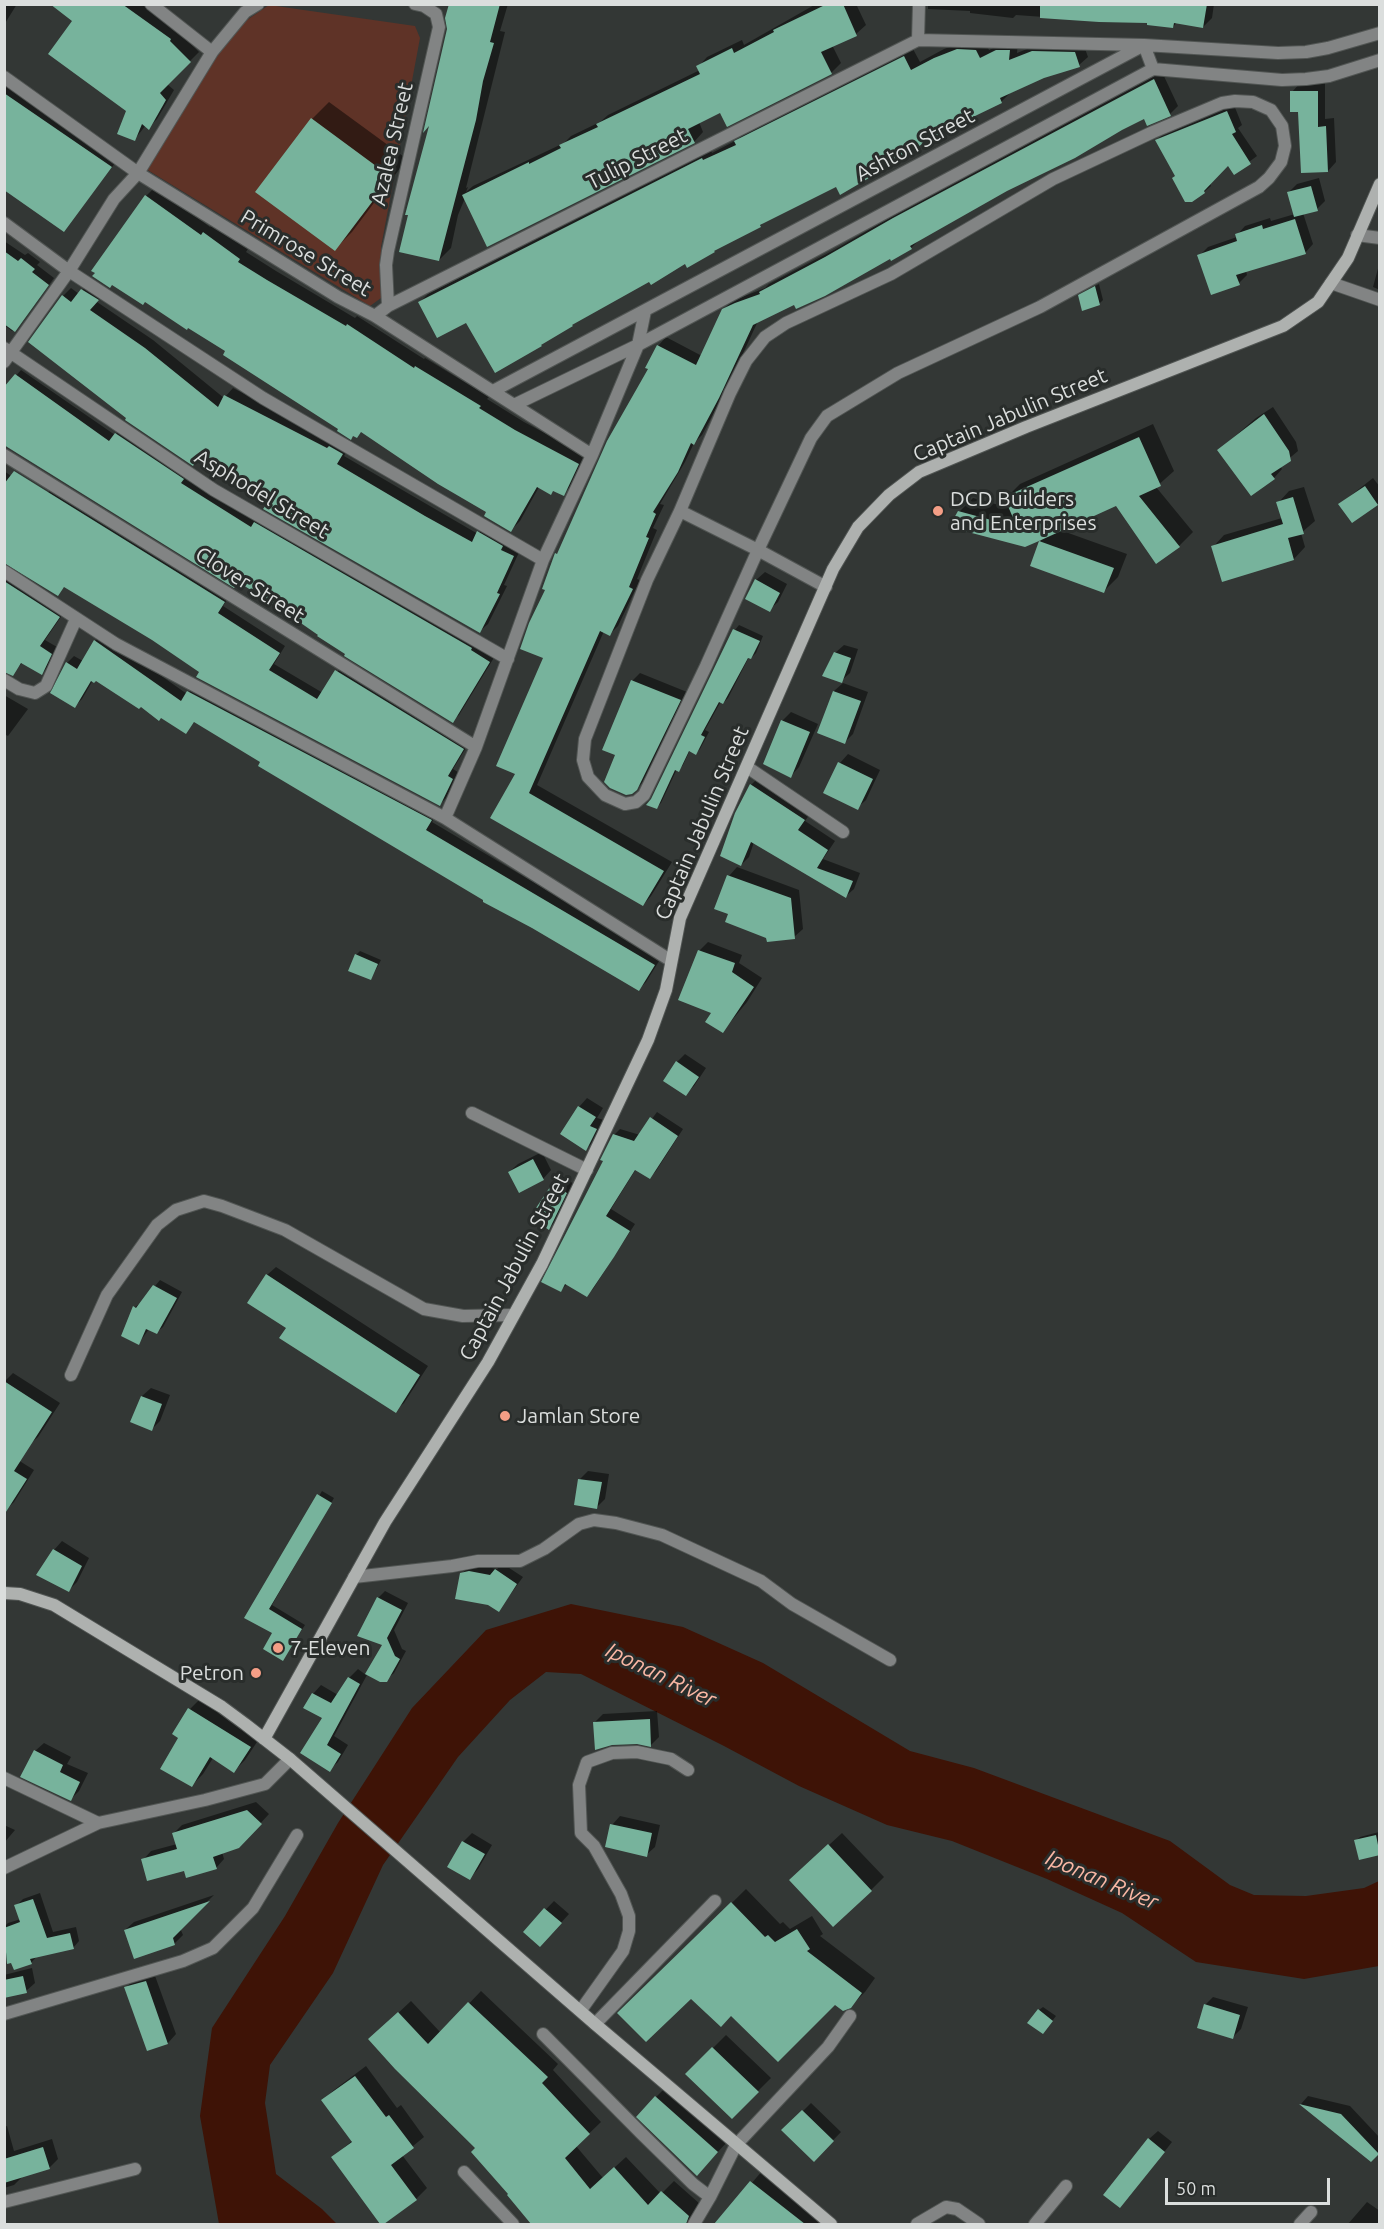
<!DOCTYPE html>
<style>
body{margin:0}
#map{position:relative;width:1384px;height:2229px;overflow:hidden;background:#333735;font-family:Ubuntu,sans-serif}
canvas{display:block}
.frame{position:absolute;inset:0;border:6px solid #dbdedd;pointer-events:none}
.scale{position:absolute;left:1165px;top:2178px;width:165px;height:27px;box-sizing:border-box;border:3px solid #dbdedd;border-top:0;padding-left:8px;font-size:18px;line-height:21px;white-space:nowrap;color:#dbdedd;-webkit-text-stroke:4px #292d2b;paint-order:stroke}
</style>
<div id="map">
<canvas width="1384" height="2229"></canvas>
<div class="frame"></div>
<div class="scale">50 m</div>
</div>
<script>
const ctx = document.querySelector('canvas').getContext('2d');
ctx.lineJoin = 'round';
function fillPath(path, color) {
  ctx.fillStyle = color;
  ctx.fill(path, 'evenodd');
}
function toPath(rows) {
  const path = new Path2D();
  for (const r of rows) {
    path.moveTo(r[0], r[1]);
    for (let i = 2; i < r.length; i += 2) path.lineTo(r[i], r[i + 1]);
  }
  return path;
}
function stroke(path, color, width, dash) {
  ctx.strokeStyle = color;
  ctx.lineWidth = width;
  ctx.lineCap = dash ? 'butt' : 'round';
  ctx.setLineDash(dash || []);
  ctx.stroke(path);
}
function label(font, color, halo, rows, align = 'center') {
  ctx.font = font + ' Ubuntu,sans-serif';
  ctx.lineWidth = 6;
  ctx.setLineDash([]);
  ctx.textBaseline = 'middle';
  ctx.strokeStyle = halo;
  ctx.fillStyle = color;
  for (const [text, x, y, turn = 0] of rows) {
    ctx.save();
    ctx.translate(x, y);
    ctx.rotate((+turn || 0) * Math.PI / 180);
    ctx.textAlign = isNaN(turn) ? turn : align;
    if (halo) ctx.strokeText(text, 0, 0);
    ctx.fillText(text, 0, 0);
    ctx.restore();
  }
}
fillPath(toPath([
 [269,5,415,26,420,38,381,247,381,298,370,306,146,169,228,33]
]), '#5f3327');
fillPath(toPath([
 [571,1604,683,1627,763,1663,910,1751,974,1768,1170,1841,1230,1885,1254,1895,1306,1896,1364,1888,1379,1881,1379,1966,1304,1979,1196,1962,1122,1913,1047,1879,952,1841,887,1825,799,1786,724,1746,581,1674,546,1672,510,1700,458,1757,383,1865,333,1973,270,2065,265,2103,276,2174,322,2209,337,2224,219,2224,200,2116,212,2028,285,1916,338,1823,412,1708,486,1630]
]), '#3e1306');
fillPath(toPath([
 [4,4,17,4,4,25],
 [53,4,144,4,179,30,178,31,199,52,167,84,174,90,157,119,148,128,146,125,135,139,128,111,74,20],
 [451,4,508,4,500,31,505,32,466,188,468,187,466,192,473,186,564,143,571,136,600,122,608,115,700,70,698,67,707,57,742,40,744,45,816,4,912,4,910,6,857,6,866,25,856,34,832,45,841,63,832,72,727,125,721,111,699,122,703,132,694,142,465,198,458,215,451,248,439,260,410,214,432,122,449,29],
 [928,4,1214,4,1212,18,1203,27,1177,22,1173,27,1149,21,1100,21,1016,15,1013,18,970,13,970,11,928,9],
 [967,41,985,41,989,50,1006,42,1018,42,1017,53,1042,43,1083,43,1088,57,1079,65,1044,77,1010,93,1001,102,945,128,917,145,910,153,836,185,765,221,760,226,718,247,714,251,685,262,649,280,546,340,541,345,467,321,420,302,428,294,711,150,712,153,737,140,745,133,913,49,920,62,944,49],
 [1162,72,1178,106,1170,114,1145,117,1006,190,919,240,911,248,758,321,727,388,702,435,694,443,685,462,660,504,664,505,653,528,657,530,637,579,640,580,618,626,610,634,604,631,537,785,672,862,651,896,643,905,492,817,517,773,545,657,547,589,557,554,560,550,650,368,658,346,666,337,702,356,723,310,732,301,765,288,769,284,834,250,903,210],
 [4,77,119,158,64,230,4,188],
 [1300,83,1325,83,1325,119,1334,118,1336,162,1328,171,1292,92],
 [329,102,407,159,352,232,335,249,312,119],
 [1234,105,1242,125,1238,128,1257,156,1234,173,1228,164,1210,183,1211,186,1204,192,1156,141,1163,134],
 [1319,178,1325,201,1317,209,1303,213,1313,244,1305,253,1246,271,1247,275,1239,283,1199,256,1208,247,1237,237,1237,235,1245,226,1270,218,1271,221,1295,214,1289,192,1297,184],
 [155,187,210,227,213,224,248,249,246,252,276,271,355,318,357,316,424,359,425,358,489,397,487,399,524,422,586,455,572,485,563,494,539,487,520,521,511,530,488,511,362,431,340,429,227,351,93,270,146,196],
 [4,241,25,255,28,253,40,262,37,265,54,278,21,324,15,330,12,331,4,325],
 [1380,261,1380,290,1373,287],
 [90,282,106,292,97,302,153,340,224,398,233,388,336,441,350,446,344,456,478,534,486,524,521,548,504,585,507,586,488,624,480,631,203,452,193,464,63,296,71,288,79,294],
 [1099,284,1103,300,1099,304,1084,292],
 [21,370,115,435,122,428,495,656,459,715,452,721,347,653,298,617,239,581,234,586,4,442,4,386,6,387],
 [1273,407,1296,442,1298,451,1280,466,1282,469,1274,478,1219,450,1256,418],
 [1153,424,1174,471,1156,487,1193,532,1179,546,1157,562,1116,505,1060,530,1127,554,1118,577,1104,591,1032,565,1042,538,959,512,973,498,1010,508,1006,498,1020,484],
 [4,471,43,498,54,486,230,595,223,606,285,646,274,664,323,693,343,664,469,743,453,769,458,772,446,798,440,804,201,671,153,639,65,586,57,594,4,561],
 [1373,478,1380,487,1380,502,1377,504,1340,504],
 [1304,487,1315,521,1301,533,1305,547,1294,559,1213,547,1224,535,1282,518,1278,503,1289,491],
 [4,570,65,611,45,640,57,647,48,667,42,673,23,662,12,674,4,671],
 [765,572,787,584,778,602,769,610,756,580],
 [739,625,763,636,756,653,751,658,749,657,728,698,723,703,721,701,705,730,709,732,700,749,696,753,690,750,683,765,679,770,677,769,661,803,657,807,653,799,735,630],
 [102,634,187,694,196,685,438,813,432,822,661,958,646,982,639,989,485,900,195,721,186,732,96,679,93,680,82,699,75,706,67,663,74,656,83,661,95,641],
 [844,645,858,649,850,673,841,681,835,653],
 [640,673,687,692,645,780,632,793,617,755,604,749,633,680],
 [843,683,868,692,853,734,845,742,834,691],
 [4,695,28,709,8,736,4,734],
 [791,712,818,724,799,767,791,776,782,721],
 [848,754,880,770,866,800,857,808,840,763],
 [759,777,812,811,805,821,835,841,823,859,860,873,854,889,846,896,754,842,749,857,741,865,751,785],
 [737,867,799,890,803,929,794,937,768,936,730,913,729,876],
 [708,942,742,955,739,963,762,978,747,1002,723,1031,713,1012,680,1000,700,950],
 [360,951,381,960,371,979,356,955],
 [685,1054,706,1068,694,1086,686,1094,677,1062],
 [587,1098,603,1108,597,1118,604,1120,594,1141,586,1149,562,1133,579,1107],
 [657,1112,683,1129,656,1171,650,1177,636,1169,611,1209,635,1224,593,1289,587,1295,568,1283,561,1290,614,1135,620,1129,640,1135],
 [542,1152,551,1170,543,1179,509,1172,518,1164],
 [562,1176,574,1184,557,1220,549,1228,532,1217,553,1184],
 [276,1267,428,1366,404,1403,395,1411,288,1327,267,1275],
 [160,1280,182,1292,163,1327,157,1332,149,1329,139,1343,135,1307,142,1302],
 [13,1373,60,1403,38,1437,29,1445,4,1382],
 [151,1388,170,1395,160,1421,152,1429,132,1421,142,1396],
 [10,1455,34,1470,14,1502,6,1510],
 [588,1471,609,1474,605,1499,597,1507,580,1479],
 [322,1491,334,1498,272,1605,305,1625,283,1659,274,1633,246,1617],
 [62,1541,89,1558,77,1582,69,1590,54,1550],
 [503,1564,523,1577,499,1610,488,1603,462,1574,469,1566,477,1565,497,1569],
 [385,1591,408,1603,394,1630,402,1649,406,1651,394,1673,386,1680,368,1673,334,1736,348,1745,338,1762,329,1770,324,1718,313,1694,321,1685,338,1695,349,1678,358,1669,366,1675,384,1644,378,1598],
 [201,1698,261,1736,245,1760,234,1771,213,1758,203,1774,192,1785,180,1737,174,1733,190,1709],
 [657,1711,659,1737,651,1745,595,1722,603,1714],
 [44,1743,71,1757,67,1764,88,1773,79,1791,71,1799,35,1751],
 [256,1802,269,1814,244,1841,222,1852,224,1859,216,1868,185,1869,143,1860,151,1851,177,1844,174,1833,182,1825],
 [620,1816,660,1825,655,1847,646,1855,612,1825],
 [4,1825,15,1830,4,1843],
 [1379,1832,1380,1853,1356,1841,1360,1837],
 [472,1833,492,1845,478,1869,470,1878,449,1866,464,1841],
 [842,1833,884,1877,871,1890,804,1868],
 [746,1889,780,1924,783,1922,790,1929,812,1916,823,1934,820,1936,875,1978,865,1992,850,2007,835,2003,731,2014,691,1997,620,2013],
 [40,1893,53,1932,76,1927,79,1941,73,1948,37,1956,31,1963,8,1962,5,1948,7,1946,4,1938,4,1927,8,1923,21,1919,16,1906,23,1899],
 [214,1895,180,1928,183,1935,174,1944,125,1930,134,1922],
 [554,1901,569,1914,548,1937,525,1931],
 [32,1968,35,1983,26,1991,4,1997,4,1975],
 [154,1973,176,2034,168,2043,148,2049,126,1988,134,1979],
 [481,1991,558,2064,553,2070,601,2122,576,2146,603,2178,626,2157,661,2194,674,2181,700,2204,690,2224,533,2224,509,2196,510,2194,477,2148,382,2028,411,2001,441,2033],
 [1213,1997,1248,2007,1241,2029,1233,2037,1205,2005],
 [1043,2007,1056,2016,1046,2029,1039,2010],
 [726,2035,771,2078,732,2117,687,2074],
 [366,2066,397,2108,401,2105,424,2137,402,2155,427,2188,416,2199,381,2224,333,2157,353,2140,323,2100,334,2090],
 [668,2085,730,2139,697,2174,656,2097],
 [1308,2096,1350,2106,1380,2138,1380,2151,1371,2160,1301,2104],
 [811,2103,841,2132,814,2160,784,2130],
 [7,2126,14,2151,52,2139,58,2159,49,2168,23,2176,14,2185,4,2188,4,2127],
 [1158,2131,1172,2142,1128,2198,1149,2139],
 [763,2170,828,2224,721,2224,718,2222],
 [1367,2202,1380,2211,1380,2224,1348,2224]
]), '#0007');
fillPath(toPath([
 [50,4,122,4,171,39,170,41,191,62,160,93,166,100,149,130,142,124,135,141,117,134,126,111,48,54,72,21],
 [449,4,500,4,490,42,494,43,483,81,476,120,439,261,399,252,408,215,405,215,429,126,423,133,447,29,445,18],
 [827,4,843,4,857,36,821,52,832,74,727,127,720,113,688,129,695,143,487,247,462,195,529,162,529,164,561,148,559,145,598,127,596,124,700,74,696,66,732,48,734,53,774,32,773,30],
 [1040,4,1207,4,1203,28,1174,23,1173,28,1147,25,1147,23,1099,22,1040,18],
 [957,49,976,50,980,58,996,50,1010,50,1009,60,1032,51,1075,52,1080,67,1044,78,1000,98,1002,103,946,130,909,152,910,154,840,195,836,187,760,225,761,227,714,251,715,252,687,268,685,264,651,285,649,282,572,325,573,326,541,345,542,346,495,373,466,323,437,338,418,302,702,158,703,160,736,145,734,141,904,56,911,70,934,58],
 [1154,79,1171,116,1147,126,1144,119,1122,130,1075,158,1007,191,910,246,912,249,891,261,890,259,825,296,796,309,794,305,753,325,719,398,694,445,691,443,678,472,653,512,656,514,646,537,649,538,629,587,633,589,610,636,600,631,529,793,664,871,643,906,490,818,515,774,496,766,543,658,520,649,529,623,545,590,542,589,555,553,557,554,607,441,648,369,645,368,657,345,696,365,722,309,735,303,760,294,759,292,825,257,893,218],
 [1290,91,1318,91,1318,127,1326,126,1328,172,1301,173,1298,112,1290,112],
 [4,93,112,167,64,232,4,190],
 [1227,111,1236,132,1232,134,1251,164,1234,175,1228,166,1204,191,1205,193,1192,202,1185,202,1172,178,1175,176,1155,140],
 [311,118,391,177,335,251,255,192],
 [1311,186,1318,211,1294,217,1287,192],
 [145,195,201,235,203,232,240,259,238,262,267,280,346,326,347,324,414,368,415,366,481,406,479,408,515,430,579,464,564,496,553,491,551,495,537,487,511,532,484,516,486,512,438,484,361,432,357,438,353,436,351,440,337,431,338,429,223,355,225,351,188,328,187,330,145,302,143,305,112,285,110,288,92,276,95,273,91,271],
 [1295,219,1306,254,1236,275,1240,285,1211,295,1197,255,1237,241,1235,234,1262,225,1263,229],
 [4,251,18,261,21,258,35,269,32,272,49,285,15,332,4,324],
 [1095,286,1100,305,1082,311,1078,295],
 [81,289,99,300,90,310,145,348,218,407,224,395,327,448,329,446,343,454,337,464,425,516,472,542,477,531,503,546,501,550,514,556,497,593,500,594,480,633,263,509,272,497,201,453,193,466,125,420,126,418,28,342,62,295,71,302],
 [15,374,109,441,115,433,184,479,181,483,251,527,254,522,472,648,471,650,490,662,453,723,344,656,345,654,317,636,318,635,295,619,296,618,238,582,234,588,4,445,4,387],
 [1264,414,1289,451,1291,461,1271,474,1275,479,1251,496,1217,450],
 [1139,437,1161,486,1139,496,1180,547,1156,564,1116,506,1039,541,1114,568,1104,593,1030,566,1039,541,1025,547,949,527,958,511,1017,527,1004,497],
 [14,471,225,602,218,613,280,653,269,670,317,699,335,670,464,749,448,776,453,779,440,806,196,677,199,672,152,640,64,587,58,596,4,563,4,484],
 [1365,486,1378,505,1352,523,1338,504],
 [1293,497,1304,534,1288,538,1294,560,1222,582,1211,546,1283,524,1276,502],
 [755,579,780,593,770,612,745,599],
 [4,581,60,617,40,646,52,654,42,675,21,663,13,676,4,672],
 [733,629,760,641,751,659,748,658,723,704,719,702,701,735,705,737,696,755,689,751,679,772,675,770,657,809,646,805,651,799],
 [94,640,181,701,187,691,432,820,426,830,655,965,639,991,532,928,483,902,483,900,258,766,260,762,194,722,186,734,161,718,159,721,141,707,139,709,96,681,94,683,91,681,75,708,50,693,66,662,77,669],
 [834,652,851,658,842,683,822,676],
 [631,680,681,700,637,790,632,794,626,795,610,788,604,782,615,755,602,750],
 [833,691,861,701,845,744,817,733],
 [781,720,810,732,791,778,763,764],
 [838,762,873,779,858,810,823,793],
 [750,784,805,820,798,830,828,850,817,868,853,881,846,898,751,842,741,866,720,856,735,813],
 [727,875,791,898,795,939,767,942,766,938,725,922,728,914,714,909],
 [698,950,735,963,732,972,754,987,723,1033,705,1022,711,1013,678,1000],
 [355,954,378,964,371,980,348,971],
 [676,1061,699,1077,686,1096,663,1081],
 [578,1106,596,1117,590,1126,597,1129,586,1151,560,1134],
 [650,1117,678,1136,650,1179,635,1170,606,1216,630,1231,614,1257,587,1297,565,1284,561,1292,541,1282,603,1161,600,1160,613,1134,634,1141],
 [533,1159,544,1180,519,1193,508,1172],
 [552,1184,567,1193,549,1230,530,1217],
 [266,1274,420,1375,396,1413,279,1338,286,1328,247,1303],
 [153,1285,177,1298,157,1334,146,1329,139,1345,121,1336,133,1306,136,1308],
 [4,1381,52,1412,14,1471,27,1479,4,1515],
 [141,1396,162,1404,152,1431,130,1422],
 [578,1479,602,1482,597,1509,574,1505],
 [317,1494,332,1503,269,1609,302,1629,283,1661,263,1649,272,1633,244,1618],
 [53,1549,82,1566,69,1592,36,1575],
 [495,1569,517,1584,499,1612,488,1605,455,1599,460,1573,469,1571,490,1575],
 [377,1597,402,1610,387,1638,395,1656,400,1659,387,1682,380,1682,365,1674,382,1645,357,1636],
 [348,1677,360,1684,327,1745,341,1754,330,1772,300,1753,322,1718,303,1708,312,1693,331,1703],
 [188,1708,251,1747,234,1773,210,1757,192,1787,160,1769,178,1738,172,1734],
 [650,1719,651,1747,637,1744,612,1745,595,1750,593,1722],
 [34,1750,63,1765,60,1772,80,1782,71,1801,20,1777],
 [247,1810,262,1824,239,1848,213,1857,217,1869,186,1878,184,1871,147,1881,141,1859,177,1849,172,1833],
 [610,1824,652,1833,647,1857,605,1847],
 [1376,1835,1380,1855,1359,1860,1354,1840],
 [462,1841,485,1854,470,1880,447,1867],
 [828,1844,872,1891,833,1927,789,1880],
 [33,1899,47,1938,70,1933,74,1949,30,1959,32,1964,14,1970,11,1963,7,1964,4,1928,20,1922,14,1905],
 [210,1901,173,1938,175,1945,134,1959,124,1930],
 [731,1902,765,1937,768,1935,775,1942,797,1929,810,1949,807,1951,862,1993,851,2008,843,2011,835,2005,778,2062,731,2016,721,2027,691,1999,646,2042,617,2013],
 [544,1908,562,1923,540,1947,523,1932],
 [23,1976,27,1993,4,1998,4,1980],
 [146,1981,168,2044,147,2051,124,1987],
 [468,2002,548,2077,542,2083,590,2134,565,2158,590,2189,614,2167,648,2205,661,2191,689,2216,686,2224,531,2224,507,2195,508,2194,471,2152,475,2148,395,2069,368,2039,398,2012,428,2044],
 [1204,2004,1240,2015,1233,2039,1197,2028],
 [1038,2009,1053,2021,1043,2034,1027,2023],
 [712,2047,759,2092,732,2119,685,2074],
 [355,2076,386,2117,389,2115,414,2148,391,2165,417,2200,384,2224,380,2224,331,2157,352,2142,321,2100],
 [655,2096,718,2152,697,2176,636,2117],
 [1299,2104,1341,2114,1379,2154,1371,2162],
 [802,2110,834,2141,814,2162,781,2130],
 [1148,2138,1165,2152,1120,2208,1103,2195],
 [43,2147,50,2169,4,2183,4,2159],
 [750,2181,805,2224,714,2224]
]), '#77b39c');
const lane = toPath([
 [747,767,843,832],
 [472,1113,587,1170],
 [71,1375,107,1295,157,1225,176,1210,204,1201,222,1206,285,1230,424,1309,463,1316,513,1315],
 [581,2010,623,1951,629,1931,629,1916,621,1894,594,1846,581,1833,579,1785,587,1762,612,1753,637,1752,671,1759,688,1770],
 [595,2024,715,1901],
 [917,2224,946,2207,957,2209,979,2224],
 [1035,2224,1066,2186]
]);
const street = toPath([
 [151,4,212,52],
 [918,40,919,4],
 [4,77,138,173,338,297,375,316,592,455],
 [1235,101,1253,102,1271,110,1282,126,1285,146,1281,162,1269,178,1259,187,1040,307,898,373,827,416,811,438,758,550,706,666,644,795,636,802,625,804,605,795,588,777,583,760,585,739,647,580,680,511,730,393,746,361,765,337,786,323,891,274,1053,179,1153,132,1222,103,1235,101],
 [4,223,69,271,263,398,543,560],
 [1357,235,1380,238],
 [1331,283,1380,300],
 [388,306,386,265,388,251,439,27,436,14,424,6,415,4],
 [375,316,388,306,918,40,1144,45,1153,69],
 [4,348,214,490,508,659],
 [4,362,69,271,114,199,138,173,212,52,245,12,258,4],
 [493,391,1144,45,1278,53,1306,52,1328,48,1380,33],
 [514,405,638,345,1153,69,1282,80,1306,79,1329,76,1380,60],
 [4,455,476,747],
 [680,511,758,550,826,587],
 [4,571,116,644,445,818,670,960],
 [4,680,19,689,35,693,46,686,76,619],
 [445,818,476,747,543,560,592,455,638,345,645,311],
 [354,1577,452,1566,478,1561,520,1561,544,1549,579,1524,594,1520,616,1523,662,1535,761,1581,792,1604,890,1660],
 [4,1778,98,1823],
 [4,1868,98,1823,205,1800,265,1784,290,1759],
 [4,2014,183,1961,213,1948,253,1908,297,1835],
 [543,2034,641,2133,693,2184,710,2197,736,2145,828,2047,850,2016],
 [464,2172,513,2224],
 [4,2202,135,2169],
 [694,2224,710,2197],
 [1300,2224,1311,2212]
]);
const secondary = toPath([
 [4,1593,20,1594,54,1605,222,1707,245,1724,290,1759,595,2024,831,2224],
 [264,1739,385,1522,488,1362,542,1264,648,1040,666,990,680,918,833,569,858,527,889,495,919,472,1026,427,1283,326,1318,302,1348,258,1380,184]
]);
stroke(lane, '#515553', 14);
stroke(street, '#515553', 14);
stroke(secondary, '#515553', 14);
stroke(lane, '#828484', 12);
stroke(street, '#828484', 12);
stroke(secondary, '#aeb1af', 12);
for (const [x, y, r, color] of [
 [938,511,6,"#f49e86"],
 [505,1416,6,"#f49e86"],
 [278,1648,6,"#f49e86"],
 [256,1673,6,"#f49e86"]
]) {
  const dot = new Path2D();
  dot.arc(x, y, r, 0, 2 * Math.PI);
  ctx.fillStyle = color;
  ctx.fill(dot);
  stroke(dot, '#292d2b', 2);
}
label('21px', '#dbdedd', '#292d2b', [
 ["Azalea Street",392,144,-77],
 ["Ashton Street",915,145,-28],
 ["Tulip Street",637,159,-27],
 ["Primrose Street",306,253,31],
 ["Captain Jabulin Street",1010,415,-23],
 ["Asphodel Street",262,494,31],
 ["Clover Street",250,585,32],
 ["Captain Jabulin Street",702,823,-67],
 ["Captain Jabulin Street",514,1267,-62]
]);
label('21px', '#dbdedd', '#292d2b', [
 ["DCD Builders",950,499],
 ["and Enterprises",950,523],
 ["Jamlan Store",517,1416],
 ["7-Eleven",290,1648],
 ["Petron",244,1673,"right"]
], 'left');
label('italic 22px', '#f9b7a4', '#292d2b', [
 ["Iponan River",661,1675,26],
 ["Iponan River",1102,1880,23]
]);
</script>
